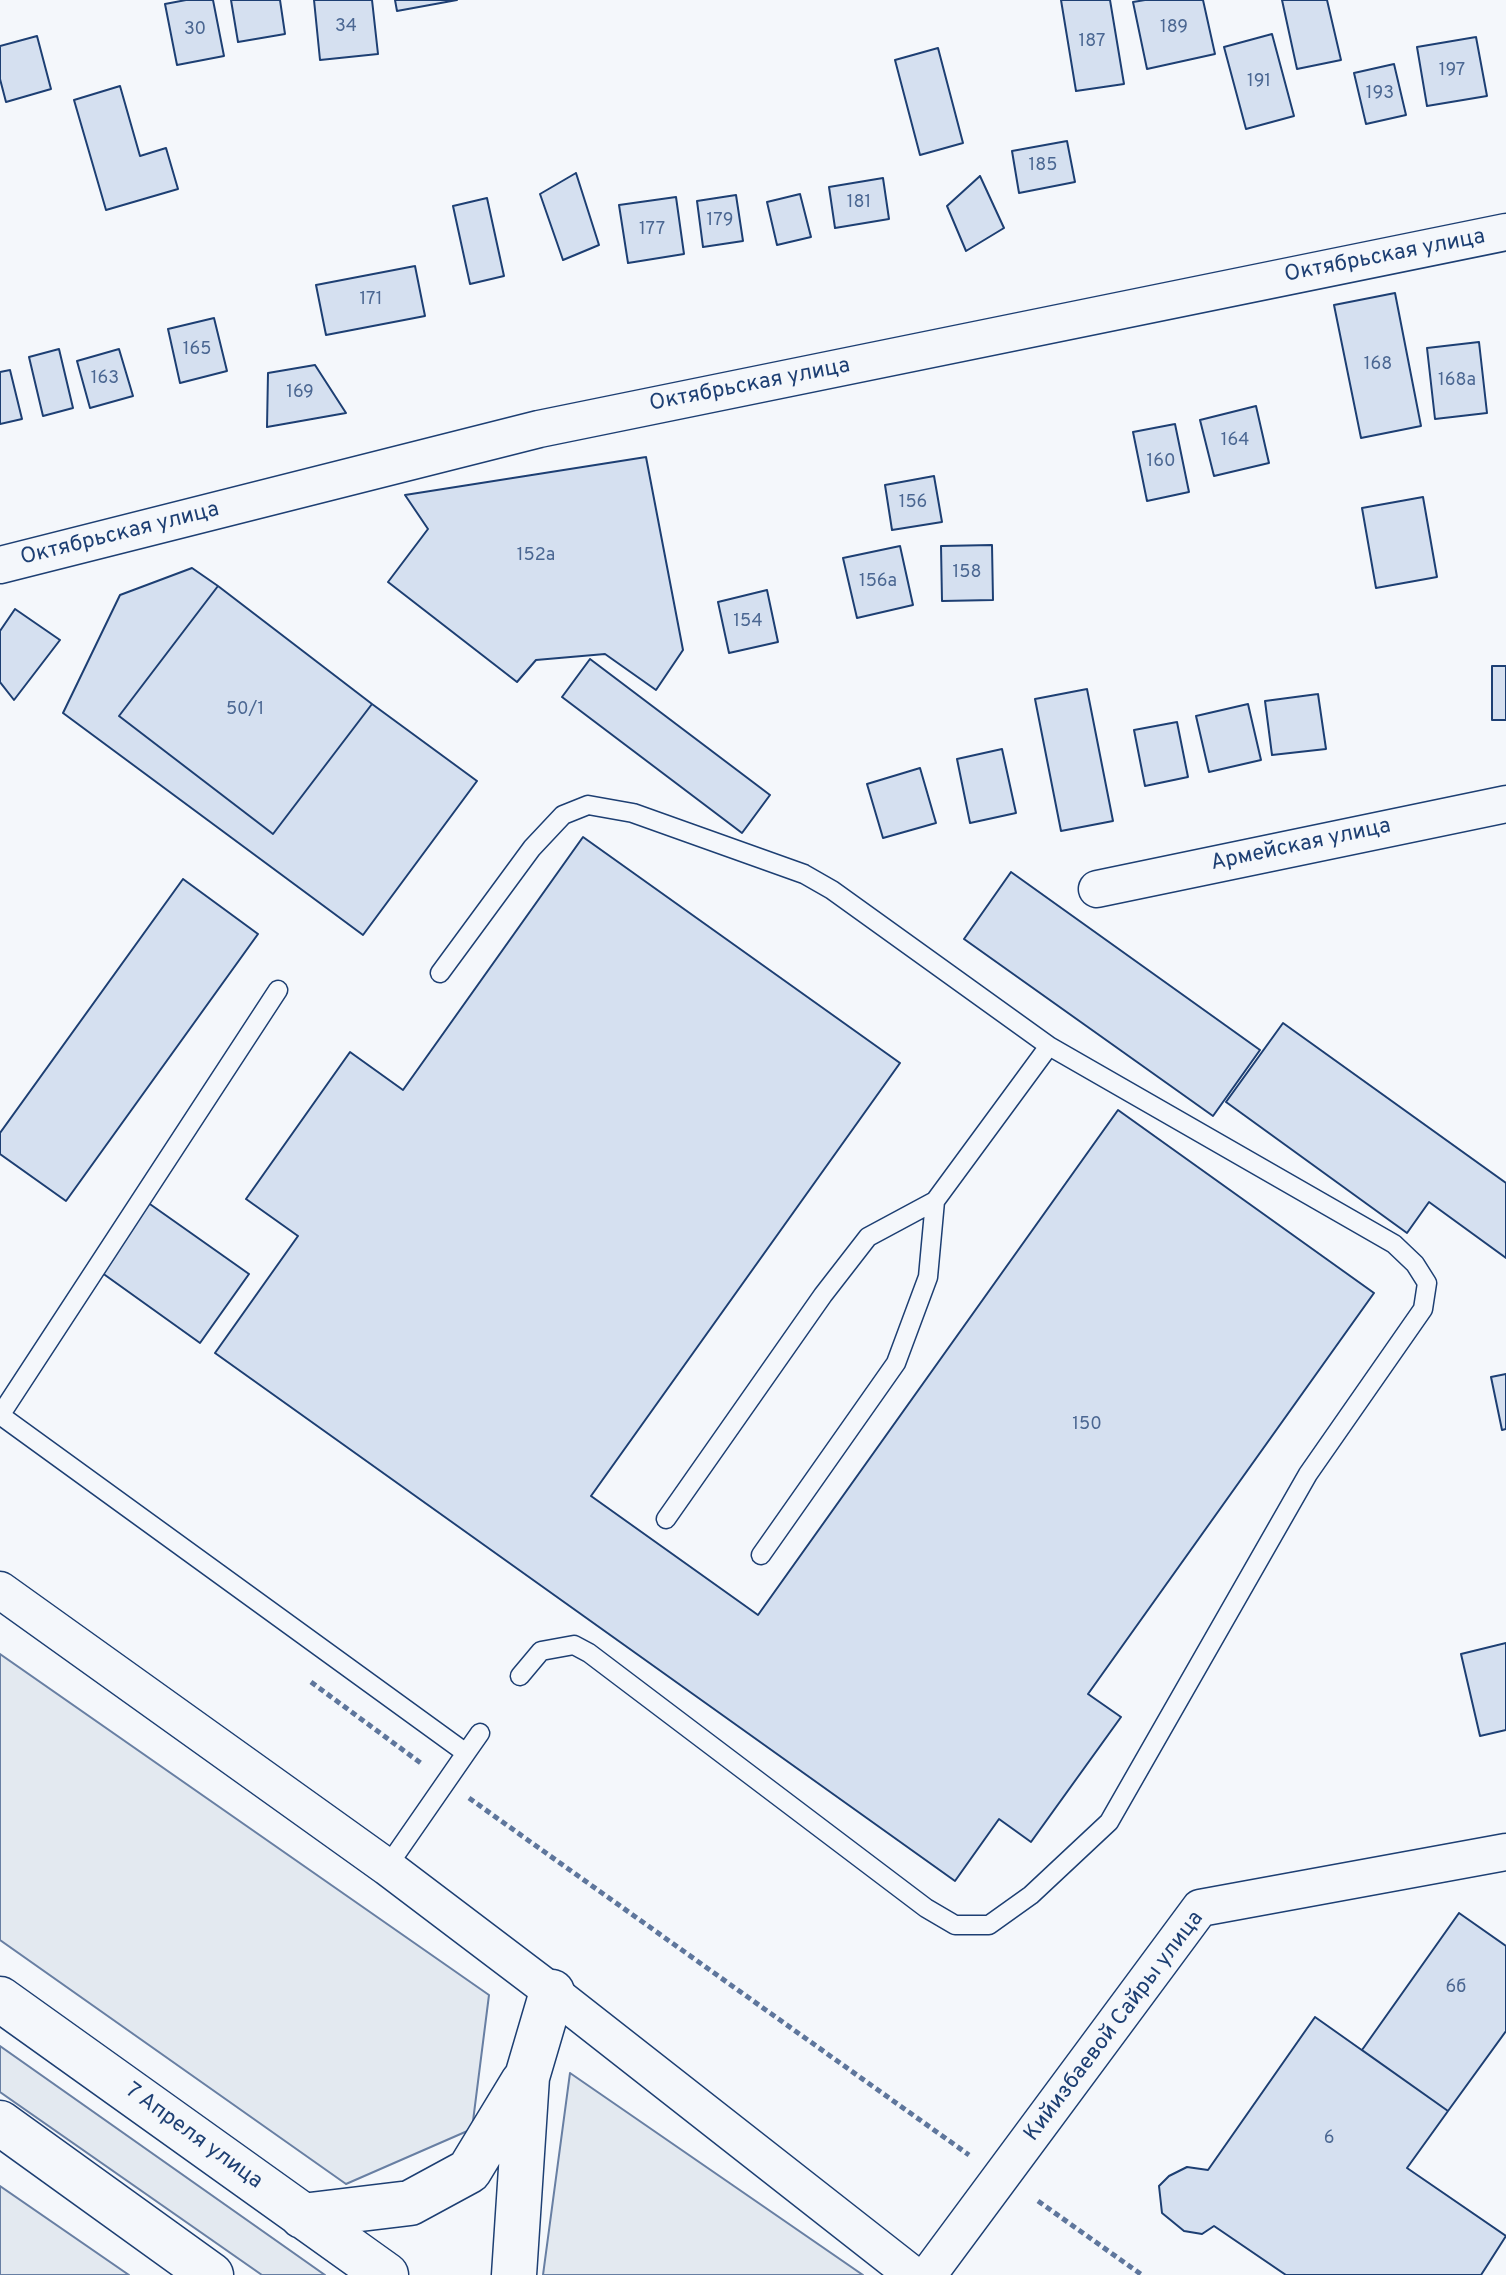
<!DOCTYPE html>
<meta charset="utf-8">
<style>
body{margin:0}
canvas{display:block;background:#f4f7fb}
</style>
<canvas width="1506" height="2275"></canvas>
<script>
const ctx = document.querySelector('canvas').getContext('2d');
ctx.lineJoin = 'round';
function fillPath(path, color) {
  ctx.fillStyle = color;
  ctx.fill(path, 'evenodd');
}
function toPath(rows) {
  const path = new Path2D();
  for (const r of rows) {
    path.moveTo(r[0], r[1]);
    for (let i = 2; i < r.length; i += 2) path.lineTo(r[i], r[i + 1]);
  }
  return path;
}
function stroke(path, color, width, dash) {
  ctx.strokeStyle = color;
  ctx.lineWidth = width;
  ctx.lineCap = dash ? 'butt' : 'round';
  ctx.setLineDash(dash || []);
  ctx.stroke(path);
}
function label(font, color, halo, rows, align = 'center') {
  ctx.font = font + ' Overpass,sans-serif';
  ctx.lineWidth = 6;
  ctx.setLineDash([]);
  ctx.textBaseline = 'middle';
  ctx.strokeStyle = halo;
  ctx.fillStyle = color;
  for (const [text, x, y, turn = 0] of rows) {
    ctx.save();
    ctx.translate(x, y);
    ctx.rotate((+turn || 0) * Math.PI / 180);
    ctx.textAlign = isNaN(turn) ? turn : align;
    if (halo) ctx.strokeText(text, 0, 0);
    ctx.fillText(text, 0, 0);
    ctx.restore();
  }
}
const green = toPath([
 [0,1654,489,1995,472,2129,346,2184,0,1940,0,1654],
 [0,2046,325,2275,262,2275,0,2092,0,2046],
 [570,2073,863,2275,543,2275,570,2073],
 [0,2186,129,2275,0,2275,0,2186]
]);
fillPath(green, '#e3e9f0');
stroke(green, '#687fa3', 2);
const building = toPath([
 [186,0,213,0,224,56,177,65,165,4,186,0],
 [231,0,280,0,285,34,238,42,231,0],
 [314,0,372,0,378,54,320,60,314,0],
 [395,0,457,0,397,11,395,0],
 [1061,0,1110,0,1124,84,1076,91,1061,0],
 [1145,0,1203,0,1215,54,1147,69,1133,2,1145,0],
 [1282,0,1327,0,1341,60,1297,69,1282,0],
 [1272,34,1294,116,1246,129,1224,47,1272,34],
 [37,36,51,89,6,102,0,79,0,46,37,36],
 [1476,37,1487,96,1427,106,1417,47,1476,37],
 [938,48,963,143,920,155,895,60,938,48],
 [1394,64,1406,115,1366,124,1354,73,1394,64],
 [120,86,140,156,166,148,178,189,106,210,74,100,120,86],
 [1067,141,1075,182,1019,193,1012,151,1067,141],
 [576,173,599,245,563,260,540,194,576,173],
 [980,176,1004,228,966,251,947,206,980,176],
 [883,178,889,219,835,228,829,187,883,178],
 [800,194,811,237,777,245,767,202,800,194],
 [736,195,743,241,703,247,697,201,736,195],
 [676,197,684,254,628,263,619,205,676,197],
 [487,198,504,276,470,284,453,206,487,198],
 [415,266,425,316,326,335,316,285,415,266],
 [1395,293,1421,426,1361,438,1334,305,1395,293],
 [214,318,227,371,180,383,168,329,214,318],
 [1479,342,1487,413,1435,419,1427,348,1479,342],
 [59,349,73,408,43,416,29,357,59,349],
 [119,349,133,396,90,408,77,361,119,349],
 [315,365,346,413,267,427,268,373,315,365],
 [10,370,22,419,0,424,0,372,10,370],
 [1256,406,1269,463,1214,476,1200,420,1256,406],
 [1175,424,1189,492,1147,501,1133,432,1175,424],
 [646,457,683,650,656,690,605,654,536,660,517,682,388,582,428,529,405,495,646,457],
 [934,476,942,522,892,530,885,485,934,476],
 [1423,497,1437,577,1376,588,1362,508,1423,497],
 [992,545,993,600,942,601,941,546,992,545],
 [900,546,913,605,857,618,843,558,900,546],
 [192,568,218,586,119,716,273,834,372,704,477,781,363,935,63,713,120,595,192,568],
 [218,586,372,704,273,834,119,716,218,586],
 [767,590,778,642,729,653,718,602,767,590],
 [15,609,60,640,14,700,0,682,0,631,15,609],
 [590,659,770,795,742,833,562,697,590,659],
 [1492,666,1506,666,1506,720,1492,720,1492,666],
 [1087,689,1113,821,1061,831,1035,699,1087,689],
 [1318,694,1326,749,1272,755,1265,701,1318,694],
 [1248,704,1261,760,1209,772,1196,716,1248,704],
 [1177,722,1188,777,1145,786,1134,730,1177,722],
 [1002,749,1016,813,970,823,957,759,1002,749],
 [920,768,936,823,883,838,867,784,920,768],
 [583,837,900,1063,591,1496,758,1615,1118,1110,1374,1293,1088,1694,1121,1717,1031,1842,999,1819,955,1881,215,1353,298,1236,246,1199,350,1052,403,1090,583,837],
 [1011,872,1260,1050,1213,1116,964,939,1011,872],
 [183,879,258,934,66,1201,0,1154,0,1133,183,879],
 [1283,1023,1506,1183,1506,1258,1429,1202,1407,1233,1226,1102,1283,1023],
 [147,1202,249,1274,200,1343,98,1270,147,1202],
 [1506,1374,1506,1429,1502,1430,1491,1377,1506,1374],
 [1506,1643,1506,1730,1480,1736,1461,1654,1506,1643],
 [1459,1913,1506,1946,1506,2031,1448,2111,1362,2050,1459,1913],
 [1315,2017,1448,2111,1407,2168,1506,2236,1481,2275,1286,2275,1214,2226,1202,2234,1184,2231,1162,2213,1159,2186,1169,2176,1187,2167,1208,2170,1315,2017]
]);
fillPath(building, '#d5e0f0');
stroke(building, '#1d3f73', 2);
const service = toPath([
 [440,973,532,848,563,815,588,805,633,813,804,874,832,890,1049,1046,1394,1244,1415,1264,1427,1283,1423,1309,1308,1474,1109,1822,1031,1895,989,1925,955,1925,926,1908,589,1653,574,1645,541,1651,520,1676],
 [1,1414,278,990],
 [0,1415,466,1753,387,1867],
 [666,1519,823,1295,868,1237,935,1201,1049,1046],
 [761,1555,896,1363,928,1277,935,1201],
 [466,1753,480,1733]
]);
const minor = toPath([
 [0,565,539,429,1506,232],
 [1097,889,1506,804],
 [0,1590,387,1867,552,1992,913,2275],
 [928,2275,1200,1908,1506,1852]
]);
const primary = toPath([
 [0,1999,386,2275],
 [0,2123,211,2275],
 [302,2216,410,2203,469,2171,523,2082],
 [514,2275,527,2077,552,1992]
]);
stroke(service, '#1d3f73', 21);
stroke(minor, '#1d3f73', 39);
stroke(primary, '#1d3f73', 47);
stroke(toPath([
 [311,1682,422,1764],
 [469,1798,969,2155],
 [1038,2201,1142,2275]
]), '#5e769c', 5, [6, 4]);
stroke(service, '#f4f7fb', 18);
stroke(minor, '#f4f7fb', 36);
stroke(primary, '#f4f7fb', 44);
label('18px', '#4b6792', null, [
 ["34",346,27],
 ["189",1174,28],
 ["30",195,30],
 ["187",1092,42],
 ["197",1452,71],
 ["191",1259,82],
 ["193",1380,94],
 ["185",1043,166],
 ["181",859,203],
 ["179",720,221],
 ["177",652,230],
 ["171",371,300],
 ["165",197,350],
 ["168",1378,365],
 ["163",105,379],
 ["168а",1457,381],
 ["169",300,393],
 ["164",1235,441],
 ["160",1161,462],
 ["156",913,503],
 ["152а",536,556],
 ["158",967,573],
 ["156а",878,582],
 ["154",748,622],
 ["50/1",245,710],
 ["150",1087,1425],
 ["6б",1456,1988],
 ["6",1329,2139]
]);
label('22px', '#1d3f73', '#f4f7fb', [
 ["Октябрьская улица",1385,257,-11],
 ["Октябрьская улица",750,386,-11],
 ["Октябрьская улица",120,535,-14],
 ["Армейская улица",1301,846,-12],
 ["Кийизбаевой Сайры улица",1115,2027,-53],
 ["7 Апреля улица",193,2137,36]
]);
</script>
